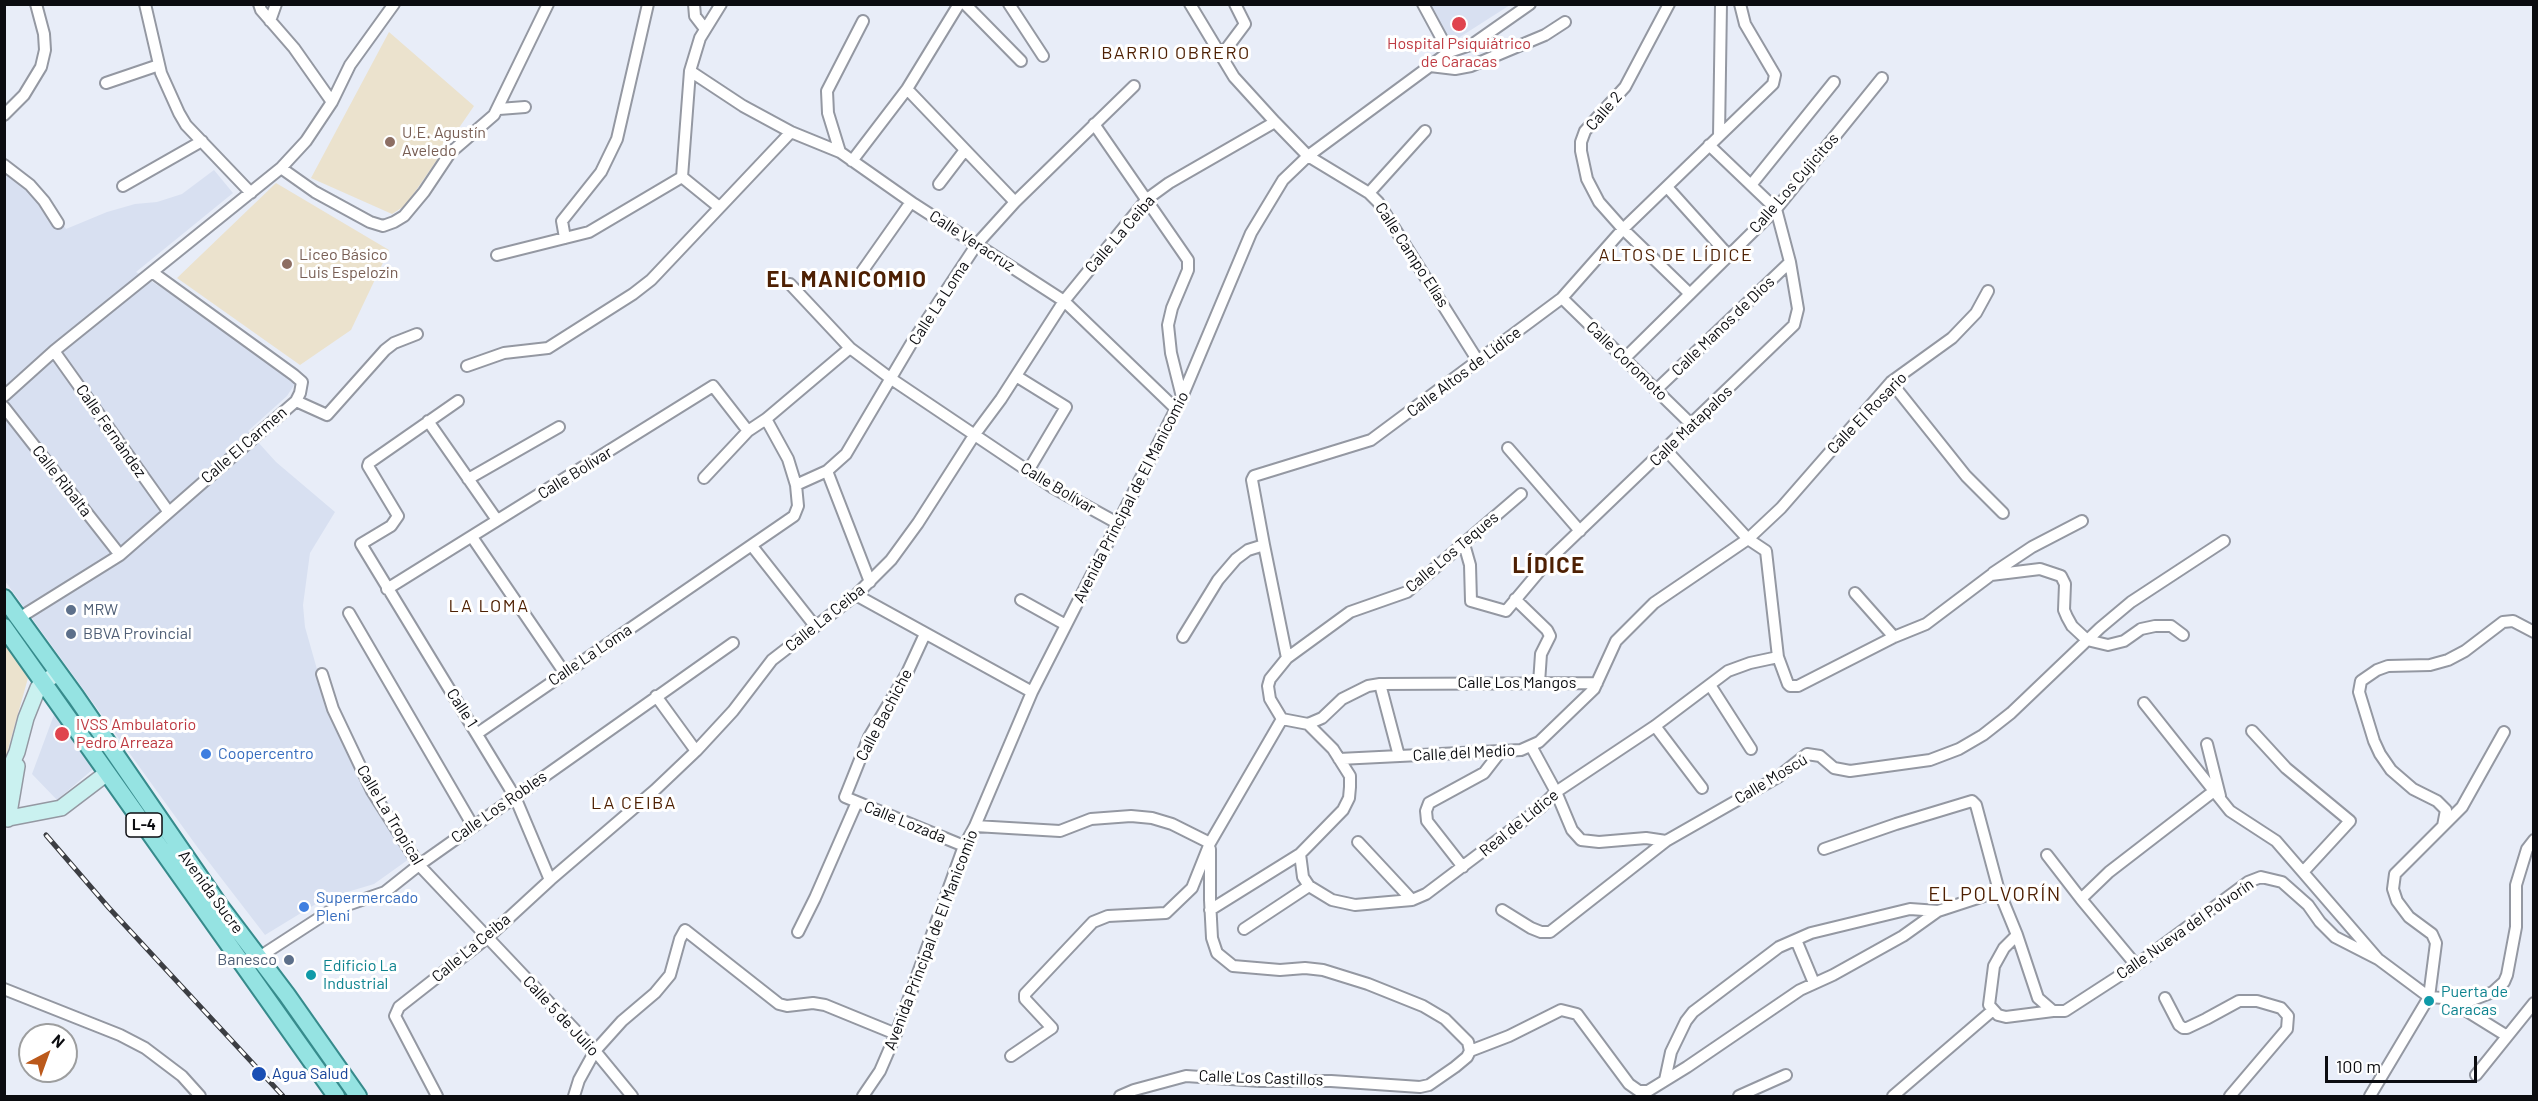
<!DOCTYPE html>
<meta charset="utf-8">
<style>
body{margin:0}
#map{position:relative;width:2538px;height:1101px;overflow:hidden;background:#e8edf8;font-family:Barlow,sans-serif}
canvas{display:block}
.frame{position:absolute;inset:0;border:6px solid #0b0c10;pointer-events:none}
.north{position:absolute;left:18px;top:1023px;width:60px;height:60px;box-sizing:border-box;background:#fff;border:2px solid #9d9e9f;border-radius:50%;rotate:41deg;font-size:16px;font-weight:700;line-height:24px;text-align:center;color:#0b0c10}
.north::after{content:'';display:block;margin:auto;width:21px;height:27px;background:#bb591b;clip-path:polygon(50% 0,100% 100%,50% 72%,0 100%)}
.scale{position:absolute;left:2325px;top:1056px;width:152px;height:27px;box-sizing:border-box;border:3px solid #0b0c10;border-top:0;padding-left:8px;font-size:18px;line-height:21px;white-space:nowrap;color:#0b0c10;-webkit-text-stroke:4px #fff;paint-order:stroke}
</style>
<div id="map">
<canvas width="2538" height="1101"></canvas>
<div class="frame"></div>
<div class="north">N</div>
<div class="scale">100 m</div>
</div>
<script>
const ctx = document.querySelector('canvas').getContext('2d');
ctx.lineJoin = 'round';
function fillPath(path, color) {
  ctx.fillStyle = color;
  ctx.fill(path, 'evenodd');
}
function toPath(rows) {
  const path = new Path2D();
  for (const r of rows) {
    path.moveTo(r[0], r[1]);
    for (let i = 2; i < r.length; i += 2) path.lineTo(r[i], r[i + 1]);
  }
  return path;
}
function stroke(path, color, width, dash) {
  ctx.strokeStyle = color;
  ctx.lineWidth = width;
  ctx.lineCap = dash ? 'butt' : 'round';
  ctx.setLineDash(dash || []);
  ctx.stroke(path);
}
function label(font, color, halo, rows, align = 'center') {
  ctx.font = font + ' Barlow,sans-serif';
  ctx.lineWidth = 6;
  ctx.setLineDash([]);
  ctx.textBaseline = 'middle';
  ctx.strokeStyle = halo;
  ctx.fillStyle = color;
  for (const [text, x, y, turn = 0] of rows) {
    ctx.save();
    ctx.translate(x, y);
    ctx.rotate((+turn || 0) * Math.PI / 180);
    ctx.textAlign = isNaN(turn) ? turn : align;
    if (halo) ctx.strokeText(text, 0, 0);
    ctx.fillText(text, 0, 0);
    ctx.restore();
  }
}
fillPath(toPath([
 [1427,5,1510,5,1449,44],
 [4,161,57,215,66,229,107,212,135,204,157,202,182,194,214,170,233,193,136,272,248,341,298,379,287,396,248,431,276,462,335,512,310,553,303,605,305,627,330,715,356,768,409,859,374,884,324,899,265,935,198,848,5,581],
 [58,704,99,764,57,800,32,774]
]), '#d8e0f1');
fillPath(toPath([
 [389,32,474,106,406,205,392,214,311,178],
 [276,183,389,250,351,330,300,365,177,278],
 [5,643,28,678,5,760]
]), '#ebe2cd');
const street = toPath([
 [145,4,161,73,179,113,186,125,251,193],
 [259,4,261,10,294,48,332,102],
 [694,4,695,16,705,29],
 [965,4,1021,61],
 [1009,4,1043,56],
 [1190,4,1234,77,1275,122,1308,156,1369,193,1378,202,1478,361],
 [1423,4,1449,52],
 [1669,4,1625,87,1585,131,1581,142,1581,151,1587,179,1599,202,1623,229,1690,294],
 [270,21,276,4],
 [1221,56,1245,24,1235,4],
 [1430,66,1455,69,1471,66,1545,35,1565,22],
 [690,71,743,106,791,132,840,152,914,204,1064,301,1176,409],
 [106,83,159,65],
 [907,89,1015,202],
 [499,109,525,107],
 [4,115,24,95,41,67,45,50,44,34,36,4],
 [1094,124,1188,260,1188,270,1172,308,1168,325,1171,353,1182,397],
 [1719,136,1721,4],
 [840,152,828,113,827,91,863,21],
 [852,161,907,89,959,4],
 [4,165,30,185,44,201,58,223],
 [281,168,315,192,370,222,383,226,394,222,404,216,424,192,450,153,494,115,548,4],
 [939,184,965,150],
 [1751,185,1834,82],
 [123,186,202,141],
 [1667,187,1729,256],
 [1369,193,1425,131],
 [719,207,682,177,690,71,700,38,721,4],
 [565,238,562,221,601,172,617,139,648,4],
 [497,255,589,232,682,177],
 [861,273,911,202],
 [790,284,850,348,890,378,1052,487,1119,524],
 [1562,298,1692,425],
 [54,351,168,511],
 [1624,359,1776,209,1882,78],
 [467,366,504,353,548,348,633,294,651,280,791,132],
 [1016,376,1066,407,1028,471],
 [1891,382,1966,476,2003,513],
 [1656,390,1790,262],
 [4,396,54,351,281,168,306,141,332,102,350,65,394,4],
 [296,401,327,415,385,350,394,343,417,334],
 [458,401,369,463,368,466,398,516,391,526,361,544,515,797,550,880],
 [4,407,120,555],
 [428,421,497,520],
 [1508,448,1580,531],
 [827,471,870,582],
 [704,478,748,431,766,419,850,348],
 [468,479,559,427],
 [796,485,827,471,846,454,911,344,977,244,1015,202,1134,86],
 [472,537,564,672],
 [1464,544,1470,565,1471,601,1506,611,1548,561,1794,325,1798,309,1790,262,1776,209,1709,145],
 [752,546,815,626],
 [1993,573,2032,547,2082,521],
 [387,589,713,386,748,431],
 [1855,593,1894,637],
 [856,595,1032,692],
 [1515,599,1547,630,1550,636,1541,654,1539,683],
 [1021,600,1066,625],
 [349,613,473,826],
 [19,618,120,555,296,401,300,393,302,382,294,375,152,272],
 [925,634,907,673,869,737,845,797,964,846],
 [1183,637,1218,580,1236,559,1248,550,1264,545],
 [1778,657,1788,684,1790,686,1798,686,1894,637,1926,624,1991,575,2040,569,2061,576,2065,584,2064,610,2067,617,2072,626,2087,640,2108,645,2124,641,2141,629,2155,626,2171,626,2183,635],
 [1287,658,1264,545,1252,480,1254,476,1371,440,1562,298,1623,229,1773,84,1775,75,1745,24,1740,4],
 [322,674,333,709,372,791,419,865,595,1051,632,1096],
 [1380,684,1399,756],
 [1710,685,1751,749],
 [656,696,696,751],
 [2144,703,2214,791],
 [1282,719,1270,699,1268,686,1270,679,1287,658,1350,612,1407,592,1521,494],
 [1282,719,1308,724],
 [1308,724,1333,749,1350,776,1350,787,1349,798,1343,810,1300,854,1303,877,1309,886,1332,900,1355,905,1412,900,1426,894,1540,808,1556,792,1655,726,1728,671,1750,663,1778,657,1766,551,1748,539,1666,450],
 [1308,724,1322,718,1342,699,1368,686,1380,684,1597,683],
 [1655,726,1702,788],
 [2252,731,2286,768,2350,821,2303,872],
 [478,733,794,516,798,506,796,485,788,459,766,419],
 [2207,744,2220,796],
 [1531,746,1556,792,1572,830,1581,840,1599,842,1646,838,1666,841],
 [1339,759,1521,750,1539,742,1594,689,1616,641,1654,603,1748,539,1781,508,1891,382,1952,338,1976,313,1988,291],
 [975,826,1060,831,1091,819,1131,816,1152,818,1172,824,1210,843],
 [2443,826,2462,807,2504,732],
 [1358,842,1412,900],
 [1210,849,1210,900,1212,938,1217,953,1233,966,1280,970,1305,968,1323,970,1368,984,1423,1006,1445,1019,1468,1042,1470,1051],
 [1824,849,1896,824,1972,801,1976,805,1999,891,2017,935,2038,998,2053,1011,2006,1017,1998,1015,1989,1005,1994,966,2004,948,2017,935],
 [2047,855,2081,899,2109,872,2214,791,2230,811,2276,841,2378,959],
 [1463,867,1427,821,1426,811,1429,803,1484,773,1501,751],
 [2081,899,2136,965],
 [1210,910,1300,854],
 [1502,910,1531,928,1541,932,1550,932,1666,841,1778,777,1807,754,1820,756,1834,768,1850,771,1930,760,1959,749,1983,735,2011,713,2100,628,2131,602,2224,541],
 [1244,929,1309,886],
 [798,932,815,898,857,802],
 [1796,940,1814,983],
 [253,961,330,911,385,892,419,865,733,643],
 [4,989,120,1035,145,1048,182,1076,200,1096],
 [2429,997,2472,1000,2493,992,2504,982,2507,975,2516,927,2516,885,2527,849,2534,840],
 [2165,998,2179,1025,2183,1028,2187,1028,2206,1019,2239,1001,2257,1001,2281,1008,2288,1016,2287,1029,2230,1096],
 [2449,1000,2507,1036],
 [2053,1011,2065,1011,2136,965,2248,882,2261,877,2282,882,2308,905,2320,922,2335,937,2378,959,2429,997],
 [1011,1056,1052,1028,1025,999,1025,994,1093,922,1108,916,1166,913,1192,888,1210,843,1282,719],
 [2476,1075,2534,1003],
 [1665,1080,1671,1052,1686,1021,1693,1012,1779,947,1811,933,1910,909,1938,911],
 [437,1096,395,1016,399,1007,487,938,550,880,655,790,696,751,733,711,772,660,856,595,891,560,918,523,975,434,1001,399,1064,301,1147,199,1169,183,1275,122],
 [574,1096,579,1080,595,1051,622,1021,655,993,670,975,680,939,685,930,779,1004,787,1006,813,1003,825,1005,896,1034],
 [863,1096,880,1071,896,1034,964,846,975,826,1032,692,1182,397,1251,233,1283,180,1308,156,1449,52,1473,44,1530,4],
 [1120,1096,1134,1090,1186,1076,1260,1081,1331,1081,1420,1087,1429,1085,1455,1067,1467,1057,1470,1051,1509,1036,1561,1010,1577,1014,1629,1084,1639,1091,1648,1091,1687,1067,1800,990,1833,975,1903,936,1938,911,1999,891],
 [1739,1096,1786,1075],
 [1893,1096,1993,1010],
 [2370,1096,2429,997,2436,943,2432,934,2409,917,2397,901,2393,889,2395,874,2443,826,2446,810,2437,801,2413,789,2391,770,2380,754,2374,741,2359,692,2361,681,2377,670,2388,666,2430,665,2448,660,2465,651,2503,622,2513,621,2534,632]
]);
const secondary = toPath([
 [4,782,17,752,26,718,38,688,42,683,58,673],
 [4,819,61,808,107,773],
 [8,819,17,766]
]);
const primary = toPath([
 [4,598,76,697,219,905,287,995,358,1096],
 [4,627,336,1096]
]);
stroke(street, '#9498a2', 14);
stroke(secondary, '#9498a2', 18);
stroke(primary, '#378b8c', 20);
stroke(street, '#fff', 10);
stroke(secondary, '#caf1f0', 15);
stroke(primary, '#95e3e2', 16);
const rail = toPath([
 [46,835,109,908,283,1096]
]);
stroke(rail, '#3c3e43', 5);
stroke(rail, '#fff', 3, [9]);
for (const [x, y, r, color] of [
 [1459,24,8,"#e0444e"],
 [390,142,6,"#8d6e63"],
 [287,264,6,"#8d6e63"],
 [71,610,6,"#5c6f8a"],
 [71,634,6,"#5c6f8a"],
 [62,734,8,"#e0444e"],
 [206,754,6,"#3f7fe0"],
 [304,907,6,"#3f7fe0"],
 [289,960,6,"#5c6f8a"],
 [311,975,6,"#0f9aa8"],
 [2429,1001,6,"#0f9aa8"],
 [259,1074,8,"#1a4fb4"]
]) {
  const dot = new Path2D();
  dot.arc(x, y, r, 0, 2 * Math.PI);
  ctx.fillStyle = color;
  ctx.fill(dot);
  stroke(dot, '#fff', 2);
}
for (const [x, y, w] of [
 [144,825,36]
]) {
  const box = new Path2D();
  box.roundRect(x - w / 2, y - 12, w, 24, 4.5);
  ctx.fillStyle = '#fff';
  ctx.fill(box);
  stroke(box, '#0b0c10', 1.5);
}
label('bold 15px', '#0b0c10', null, [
 ["L-4",144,825]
]);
label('16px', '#be3a42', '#fff', [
 ["Hospital Psiquiátrico",1459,44],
 ["de Caracas",1459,62],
 ["IVSS Ambulatorio",76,725,"left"],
 ["Pedro Arreaza",76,743,"left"]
]);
label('16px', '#0b0c10', '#fff', [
 ["Calle 2",1604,111,-49],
 ["Calle Los Cujicitos",1794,183,-49],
 ["Calle La Ceiba",1120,234,-49],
 ["Calle Veracruz",972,241,33],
 ["Calle Campo Elías",1412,255,57],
 ["Calle La Loma",939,303,-57],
 ["Calle Manos de Dios",1723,326,-44],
 ["Calle Coromoto",1627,361,44],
 ["Calle Altos de Lídice",1464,372,-37],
 ["Calle El Rosario",1867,413,-46],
 ["Calle Matapalos",1691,426,-44],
 ["Calle Fernández",111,431,55],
 ["Calle El Carmen",244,445,-41],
 ["Calle Bolívar",575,473,-32],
 ["Calle Ribalta",62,481,52],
 ["Calle Bolívar",1058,488,31],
 ["Avenida Principal de El Manicomio",1131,497,-63],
 ["Calle Los Teques",1452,552,-40],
 ["Calle La Ceiba",825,618,-39],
 ["Calle La Loma",590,655,-34],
 ["Calle Los Mangos",1517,683],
 ["Calle 1",462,708,57],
 ["Calle Bachiche",884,715,-62],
 ["Calle del Medio",1464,753,-3],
 ["Calle Moscú",1771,779,-31],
 ["Calle Los Robles",499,807,-35],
 ["Calle La Tropical",390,815,59],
 ["Calle Lozada",905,822,22],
 ["Real de Lídice",1519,823,-39],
 ["Avenida Sucre",211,892,54],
 ["Calle Nueva del Polvorín",2185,929,-35],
 ["Avenida Principal de El Manicomio",931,940,-69],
 ["Calle La Ceiba",471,948,-40],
 ["Calle 5 de Julio",561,1016,47],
 ["Calle Los Castillos",1261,1078,2]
]);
label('16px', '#785e54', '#fff', [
 ["U.E. Agustín",402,133],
 ["Aveledo",402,151],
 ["Liceo Básico",299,255],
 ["Luis Espelozin",299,273]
], 'left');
label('16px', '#4e5e75', '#fff', [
 ["MRW",83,610],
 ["BBVA Provincial",83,634],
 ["Banesco",277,960,"right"]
], 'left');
label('16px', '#366cbe', '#fff', [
 ["Coopercentro",218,754],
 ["Supermercado",316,898],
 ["Pleni",316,916]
], 'left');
label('16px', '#0d838f', '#fff', [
 ["Edificio La",323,966],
 ["Industrial",323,984],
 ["Puerta de",2441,992],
 ["Caracas",2441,1010]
], 'left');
label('16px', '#164399', '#fff', [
 ["Agua Salud",272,1074]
], 'left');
ctx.letterSpacing = '1.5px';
label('18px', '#4e2003', '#fff', [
 ["BARRIO OBRERO",1176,53],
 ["ALTOS DE LÍDICE",1676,255],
 ["LA LOMA",489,606],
 ["LA CEIBA",634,803]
]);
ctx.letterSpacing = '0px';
ctx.letterSpacing = '1.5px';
label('20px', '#4e2003', '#fff', [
 ["EL POLVORÍN",1995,894]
]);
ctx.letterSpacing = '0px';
ctx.letterSpacing = '1.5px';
label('bold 22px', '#4e2003', '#fff', [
 ["EL MANICOMIO",847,280],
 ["LÍDICE",1549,566]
]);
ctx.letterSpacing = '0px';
</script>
